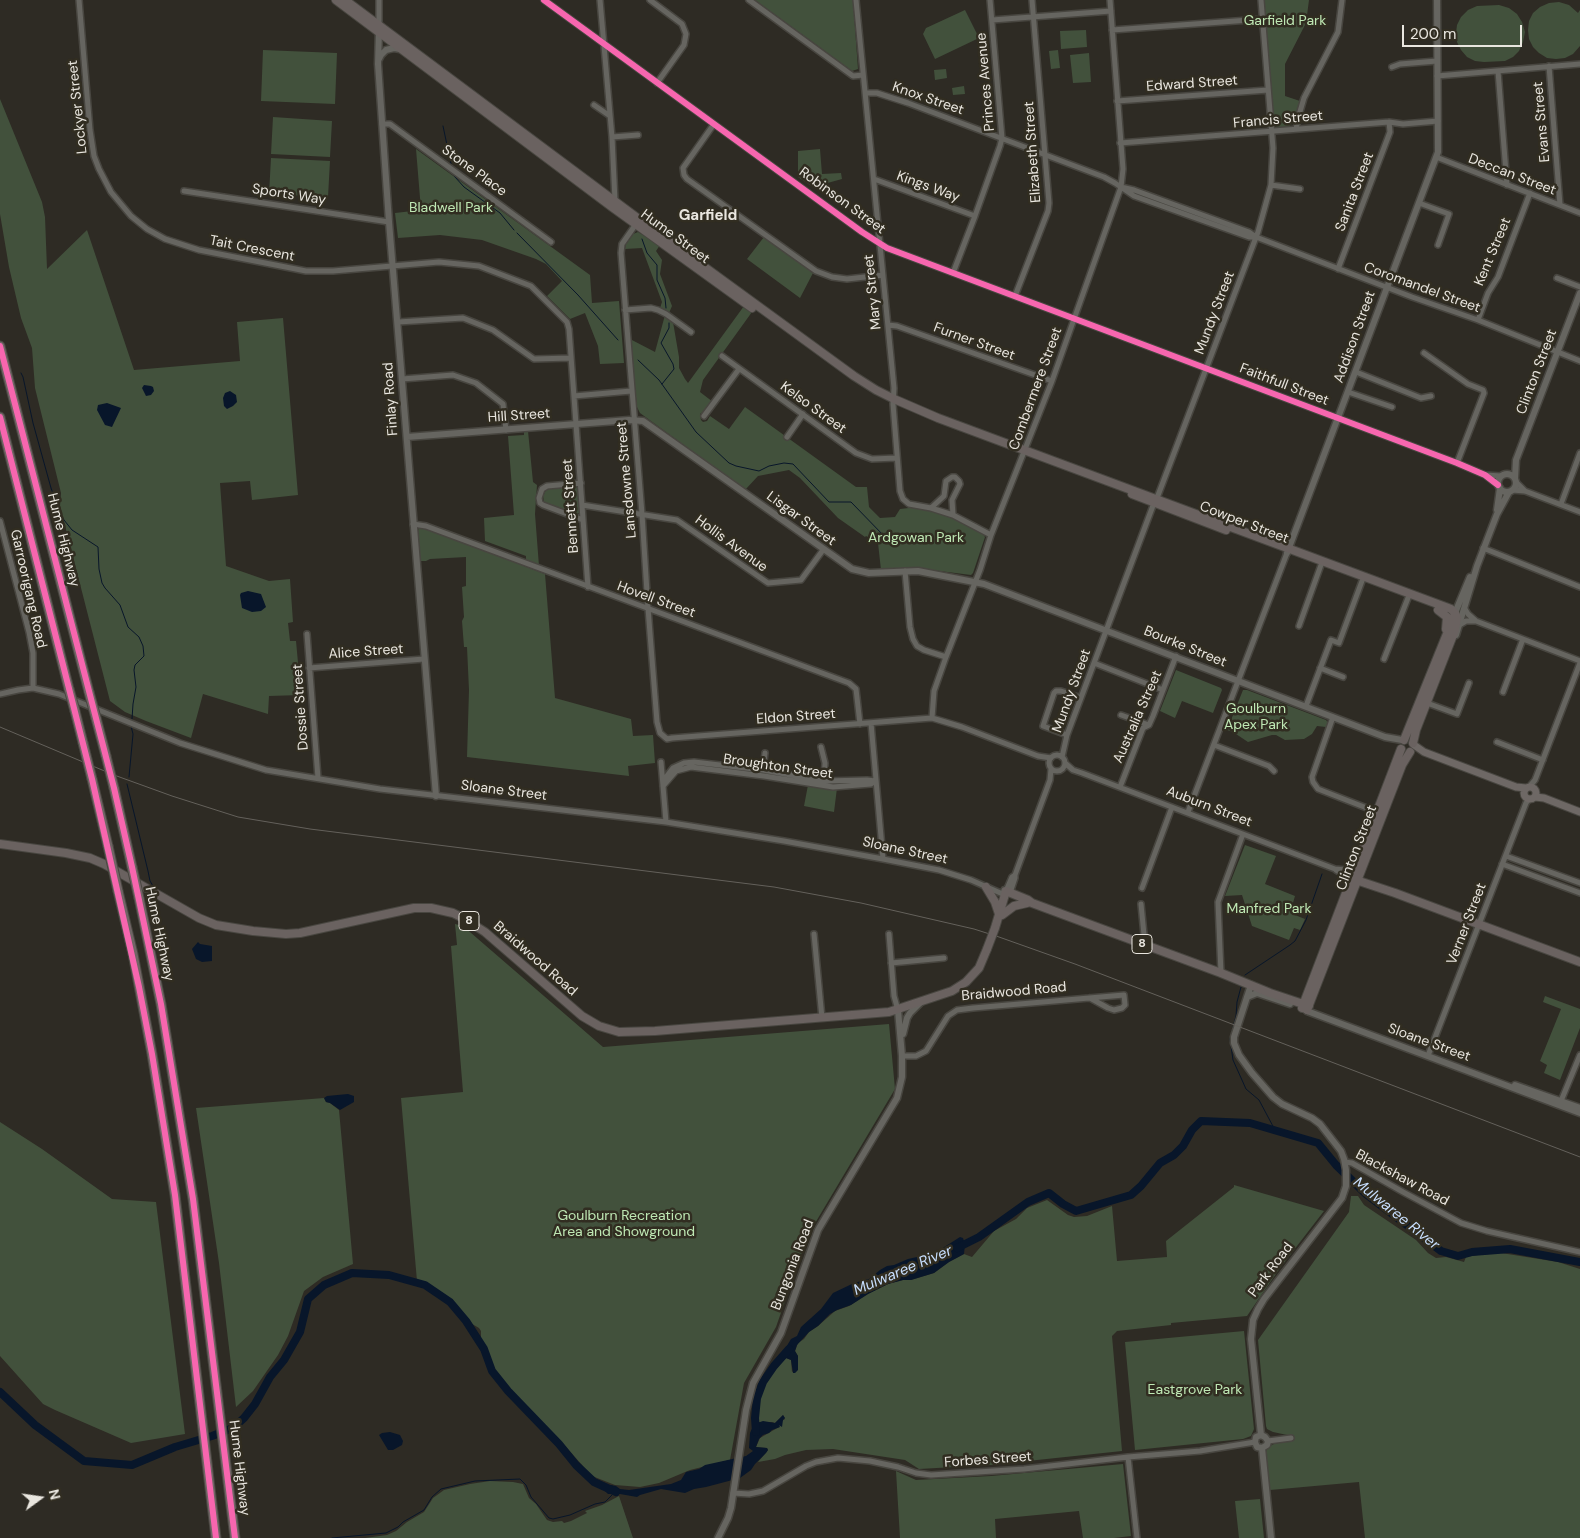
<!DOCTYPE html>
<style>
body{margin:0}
#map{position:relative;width:1580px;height:1538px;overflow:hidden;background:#2e2b24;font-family:"DM Sans",sans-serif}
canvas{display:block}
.north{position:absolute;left:15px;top:1473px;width:50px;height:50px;-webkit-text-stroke:4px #312d21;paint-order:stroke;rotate:76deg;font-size:14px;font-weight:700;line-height:20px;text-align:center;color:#e9e6df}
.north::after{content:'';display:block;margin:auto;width:18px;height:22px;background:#e9e6df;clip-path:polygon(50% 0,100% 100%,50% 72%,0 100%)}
.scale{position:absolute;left:1402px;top:25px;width:120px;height:22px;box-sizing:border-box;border:2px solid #e9e6df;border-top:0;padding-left:6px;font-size:15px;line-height:18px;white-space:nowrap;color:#e9e6df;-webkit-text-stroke:4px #312d21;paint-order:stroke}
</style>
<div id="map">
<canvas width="1580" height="1538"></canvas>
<div class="north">N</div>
<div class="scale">200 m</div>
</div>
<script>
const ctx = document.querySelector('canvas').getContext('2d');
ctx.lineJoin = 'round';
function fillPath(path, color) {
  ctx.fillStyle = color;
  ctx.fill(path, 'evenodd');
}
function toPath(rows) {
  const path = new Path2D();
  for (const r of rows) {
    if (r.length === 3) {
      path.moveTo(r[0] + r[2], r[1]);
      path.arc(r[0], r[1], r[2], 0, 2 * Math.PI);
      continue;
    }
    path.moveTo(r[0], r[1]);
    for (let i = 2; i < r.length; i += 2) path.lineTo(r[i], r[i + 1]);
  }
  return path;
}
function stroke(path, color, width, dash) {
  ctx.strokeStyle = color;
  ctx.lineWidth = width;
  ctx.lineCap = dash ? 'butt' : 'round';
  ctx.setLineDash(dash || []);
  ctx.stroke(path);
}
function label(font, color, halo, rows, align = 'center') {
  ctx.font = font + ' "DM Sans",sans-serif';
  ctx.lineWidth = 5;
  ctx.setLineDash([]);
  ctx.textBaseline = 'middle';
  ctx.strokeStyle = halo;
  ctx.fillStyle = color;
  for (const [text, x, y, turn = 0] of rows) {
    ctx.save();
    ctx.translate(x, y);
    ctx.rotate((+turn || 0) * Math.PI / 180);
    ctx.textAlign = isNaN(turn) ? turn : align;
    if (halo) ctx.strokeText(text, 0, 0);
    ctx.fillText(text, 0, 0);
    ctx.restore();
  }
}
fillPath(toPath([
 [755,0,853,0,858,69,852,71],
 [1264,0,1309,0,1306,23,1285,64,1285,96,1300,101,1293,123,1288,127,1278,128,1274,125],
 [1559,2,1569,5,1578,13,1580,10,1580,46,1573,54,1565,58,1556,59,1547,58,1539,53,1533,47,1529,39,1528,30,1529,21,1533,13,1540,7,1549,3],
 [1499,5,1509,8,1517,14,1522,22,1525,32,1523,42,1519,51,1513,57,1505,61,1484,62,1475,61,1467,57,1461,50,1457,42,1456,33,1457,25,1461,17,1468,10,1477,6],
 [965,10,979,38,935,59,923,34,926,28],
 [1086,30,1087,47,1061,49,1060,31],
 [263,50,337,53,335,104,261,101],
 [1058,50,1060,68,1051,69,1049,51],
 [1089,53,1091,82,1073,83,1070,55],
 [946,69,947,78,935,80,934,70],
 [964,86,965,94,953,95,952,88],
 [0,99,42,202,45,217,47,269,87,230,134,370,240,361,237,322,283,318,298,495,252,500,250,481,220,483,226,566,269,581,290,579,293,622,288,623,290,641,296,641,301,695,269,696,268,714,203,694,191,738,146,721,125,712,110,701,60,506,61,493,35,388,32,348,21,318,9,267,0,214],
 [273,117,332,121,330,157,271,154],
 [416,149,590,275,592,303,619,301,624,363,600,364,598,346,585,313,570,319,547,296,562,281,546,264,536,259,482,240,440,235,398,238,395,213,421,210],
 [820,149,822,174,841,173,842,179,813,187,798,177,798,151],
 [271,158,330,161,328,197,269,194],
 [638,232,660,245,656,251,662,260,660,274,672,306,669,313,660,308,662,302,642,248,625,249,626,244,633,234],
 [764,237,813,273,800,298,747,259],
 [744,306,752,312,703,380,700,392,713,402,706,410,700,414,701,420,703,422,707,421,710,416,729,429,745,407,856,487,867,487,869,507,880,518,895,517,900,509,918,507,945,514,961,521,983,534,985,537,973,573,971,575,916,568,881,570,878,543,866,536,865,537,838,518,800,478,789,470,758,476,745,490,640,413,637,407,630,339,655,352,665,315,673,322,679,357,679,368,685,379,688,383],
 [524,431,528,431,533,482,537,485,535,514,539,566,526,561,526,556,485,541,484,518,514,515,508,436,524,435],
 [570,486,575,486,578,489,580,508,579,513,574,515,548,505,544,502,543,496,546,490,551,488],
 [423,527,545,574,555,698,631,719,633,736,653,735,655,763,628,766,629,776,467,757,469,690,467,647,464,647,462,621,464,617,462,587,466,586,466,557,430,559,426,561,420,561,417,533,419,528],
 [1176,670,1221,688,1222,690,1213,713,1182,701,1175,718,1160,711],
 [1243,690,1247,690,1326,720,1328,723,1326,727,1317,726,1312,734,1304,739,1285,740,1276,735,1272,735,1248,742,1233,732,1227,730],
 [808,785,837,788,834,812,804,806],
 [1245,845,1276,856,1265,884,1295,896,1290,913,1305,919,1300,930,1294,928,1289,940,1252,926,1242,895,1225,896],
 [455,924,463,926,603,1047,889,1024,895,1089,808,1235,776,1327,744,1383,730,1460,690,1470,659,1483,640,1487,615,1485,592,1476,565,1446,530,1419,517,1404,491,1366,481,1342,481,1331,479,1328,467,1321,448,1299,426,1282,417,1281,401,1098,463,1092,451,946,457,945],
 [1545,996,1580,1009,1580,1028,1560,1080,1544,1073,1547,1065,1540,1061,1561,1009,1543,1002],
 [324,1098,326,1102,330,1103,339,1110,353,1264,323,1277,304,1291,288,1336,278,1355,253,1391,236,1407,219,1263,196,1108],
 [0,1122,42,1149,112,1199,156,1202,185,1434,131,1443,55,1410,43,1404,0,1356],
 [1234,1185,1324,1211,1280,1268,1247,1316,1171,1323,1171,1325,1117,1331,1112,1336,1122,1451,990,1465,919,1469,905,1460,833,1449,806,1450,785,1455,775,1459,758,1462,768,1450,767,1448,756,1447,760,1438,779,1427,779,1425,781,1426,782,1421,785,1419,783,1415,775,1423,772,1422,759,1422,757,1410,765,1383,777,1366,786,1358,791,1360,792,1372,798,1368,798,1356,795,1351,798,1343,804,1339,809,1332,818,1326,835,1311,849,1306,868,1294,888,1284,903,1280,911,1280,934,1273,949,1262,964,1254,972,1257,994,1231,1016,1219,1027,1208,1047,1200,1068,1215,1074,1217,1087,1216,1112,1206,1117,1261,1167,1257,1166,1241,1234,1187],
 [1351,1196,1358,1196,1364,1205,1416,1240,1428,1253,1436,1258,1446,1257,1464,1262,1466,1257,1495,1252,1558,1262,1580,1269,1580,1538,1365,1538,1359,1482,1270,1490,1266,1451,1268,1447,1274,1444,1292,1440,1292,1436,1273,1432,1267,1429,1266,1426,1258,1340,1349,1212],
 [1244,1331,1254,1429,1251,1436,1243,1439,1135,1450,1125,1342],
 [1123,1464,1131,1536,1114,1538,1083,1538,1079,1511,995,1519,996,1538,900,1538,896,1471,916,1480,991,1476],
 [490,1481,513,1482,523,1484,529,1498,536,1504,547,1520,553,1522,562,1521,564,1523,571,1521,587,1513,585,1511,602,1505,619,1496,633,1538,365,1538,387,1535,396,1531,407,1522,424,1512,433,1498,444,1490,470,1484],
 [1260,1499,1264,1538,1239,1538,1235,1501]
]), '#42513c');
fillPath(toPath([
 [144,385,151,386,153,387,154,391,151,395,146,396,142,388],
 [230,391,236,395,237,402,233,406,227,409,224,406,223,398,225,393],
 [107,403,121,408,112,427,105,425,97,410,98,405],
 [248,591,261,594,266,607,261,611,252,612,242,608,240,595,241,593],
 [198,942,200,944,212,946,212,961,202,962,196,959,192,949],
 [348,1094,354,1096,354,1102,340,1110,330,1103,326,1102,324,1098,327,1096],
 [960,1237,963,1238,965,1244,964,1254,949,1262,934,1273,911,1280,903,1280,888,1284,868,1294,851,1305,837,1310,830,1314,818,1326,809,1332,797,1345,795,1351,798,1356,798,1370,795,1373,793,1373,791,1360,781,1356,782,1354,791,1339,797,1336,801,1327,821,1309,833,1293,854,1283,869,1279,880,1270,887,1266,894,1265,908,1259,935,1253],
 [783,1415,785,1418,783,1420,782,1427,779,1425,780,1427,772,1430,769,1433,763,1435,759,1439,756,1447,767,1448,768,1450,766,1453,755,1464,751,1470,740,1478,706,1487,694,1489,685,1493,661,1489,640,1495,637,1497,620,1494,608,1494,605,1491,608,1487,611,1485,616,1486,620,1489,629,1490,671,1484,681,1480,686,1472,699,1469,705,1465,746,1456,753,1451,749,1448,750,1433,754,1424,763,1421,775,1423],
 [390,1432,400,1435,403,1441,402,1445,393,1450,388,1450,379,1435,382,1433]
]), '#08162a');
stroke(toPath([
 [443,126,451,164],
 [454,175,455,177,464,187,500,213,514,230],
 [517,233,578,295,618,340],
 [642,239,647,253,657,265,657,280,665,298,666,308],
 [638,360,659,380,696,432,729,463,736,466,759,471,769,466,784,463,793,464,829,502,851,502,885,537,890,539,910,538],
 [21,373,23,377,33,423,51,488,60,513,64,520,72,530,98,547,99,569,102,583,105,588,120,605,128,627,139,637,143,646,144,656,135,665,134,670,136,687,133,704,132,719],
 [662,384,674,369,673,364,661,343,669,328,669,323],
 [129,777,133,734,131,726],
 [127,784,148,871,150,881,155,889],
 [156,899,157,911],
 [1245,975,1290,945,1295,941,1306,920,1322,874],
 [1241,987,1237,1002,1236,1016,1230,1039,1233,1060,1246,1089,1259,1100,1275,1130],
 [332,1538,386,1533,398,1527,403,1522,424,1510,432,1497,441,1489,475,1481,520,1479,526,1485,531,1497,549,1518,553,1519,570,1515,595,1504,605,1502,612,1495]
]), '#08162a', 1);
stroke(toPath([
 [957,1248,979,1237,1028,1202,1049,1193,1063,1204,1076,1211,1131,1195,1141,1186,1160,1163,1174,1155,1183,1146,1192,1130,1201,1121,1250,1123,1318,1143,1336,1165,1366,1194,1441,1251,1458,1256,1472,1252,1510,1249,1580,1262],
 [0,1392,35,1425,84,1461,132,1465,175,1447,212,1436,233,1428,244,1418,255,1404,270,1377,284,1360,300,1332,308,1299,324,1285,352,1273,389,1275,425,1285,450,1302,466,1321,484,1349,492,1371,508,1391,559,1444,576,1465,594,1482,616,1492],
 [756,1432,755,1418,757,1398,763,1382,774,1366,789,1349]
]), '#08162a', 8);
const minor = toPath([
 [79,0,90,130,94,156,99,169,111,192,131,216,147,229,165,239,199,250,306,271,333,271,439,262,479,266,531,286,567,322,569,329,588,587],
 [379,0,379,26],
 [544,0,862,232,887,248,1457,463,1485,475,1498,485],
 [600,0,612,137,615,201],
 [650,0,682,24,686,34,684,45,657,83],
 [749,0,853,76,863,75],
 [856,0,894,388,893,404,900,491,903,499,909,504,931,508,953,515,991,535],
 [992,20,1111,11],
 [1112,30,1263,19],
 [1549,66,1560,205],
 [1392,67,1400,64,1437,61],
 [1498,71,1507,185],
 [1437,76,1580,64],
 [866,93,877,93,908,103,1104,177,1115,183,1134,196,1249,237,1255,237],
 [1117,101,1268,90],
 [594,105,610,116],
 [382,124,390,124,394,127,551,242],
 [714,124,683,168,684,175,687,179,816,271,832,277,847,279,883,275],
 [1296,129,1299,115,1304,98,1338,32,1342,0],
 [612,137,638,135],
 [1120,143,1389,122,1403,124,1438,121],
 [1436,157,1580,213],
 [874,179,975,216],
 [1271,185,1300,189],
 [1121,187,1134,190,1249,232,1256,237,1412,297,1478,320,1580,361],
 [184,191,389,222],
 [1419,203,1449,214,1438,245],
 [636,224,622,244,621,253,642,514,648,608,657,722,660,733,667,739,672,738,932,718,962,727,1038,756,1051,758],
 [1338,269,1390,132,1389,122],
 [953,273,975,216,1000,146,1002,138,990,0],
 [1557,278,1580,287],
 [1015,296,1048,211,1049,203,1032,0],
 [625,310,651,308,658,310,666,314,691,332],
 [1478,320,1488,293,1498,277,1530,193],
 [398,322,463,318,493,330,534,359,571,358],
 [888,325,897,326,1052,381],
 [1424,353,1468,384,1483,390,1484,393,1457,463],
 [722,356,856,453,872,459,897,458],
 [1356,372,1421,398,1431,396],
 [402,379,453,375,476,383,503,404,506,430],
 [1348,392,1392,407],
 [574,396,631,391],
 [704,416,739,369],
 [787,437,803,414],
 [1485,475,1501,476],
 [1516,482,1525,491],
 [581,483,547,486,542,489,539,498,540,503,543,505,583,520],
 [1512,490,1525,491,1580,512],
 [1157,498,1258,232,1271,185,1273,148,1261,0],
 [1561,504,1580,453],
 [582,505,677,520,768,583,801,580,823,550],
 [931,508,944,496,946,481,952,477,955,477,959,481,960,484,952,500,953,515],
 [0,521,29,632,33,653,33,688,18,690,0,694],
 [413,524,426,526,849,683,856,689,860,724],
 [1483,548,1580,587],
 [905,571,910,627,913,639,917,646,924,650,946,657],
 [1465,609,1468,614,1476,621,1580,661],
 [1461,624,1466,621,1476,621],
 [1299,626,1321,565],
 [307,634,318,778],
 [1384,659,1408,598],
 [1094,663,1163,690],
 [309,668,424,659],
 [1320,668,1343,677],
 [33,688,59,694,180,743,266,770,380,789,666,822,784,841,883,859,939,870,971,880,1005,895],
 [1503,692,1523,639],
 [1427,703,1457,714,1469,683],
 [1306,706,1331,640,1339,643,1362,581],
 [1121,715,1149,725],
 [1333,717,1312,777,1313,782,1318,789,1377,812],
 [932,718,934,691,946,657,980,570,991,535,1052,381,1121,187,1123,169,1110,0],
 [871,723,883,859],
 [1067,735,1043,726,1054,693,1056,691,1061,691,1081,698],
 [1497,742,1543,760],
 [1214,745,1269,766,1274,771],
 [821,747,825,763,824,781],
 [1057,763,8],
 [1062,757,1067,735,1154,503],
 [661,762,666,822],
 [1065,763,1073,770,1082,773,1335,869,1346,870,1353,873],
 [763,770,765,753],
 [663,781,673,768,684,763,694,762,763,770,824,781,867,780,875,781],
 [663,786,676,771,691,767,764,776,833,787,871,784,875,781],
 [1120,787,1143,728,1149,725,1153,716,1176,656],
 [1529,787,1535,780,1580,663],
 [1188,812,1287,553],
 [1506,856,1580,883],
 [1502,864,1580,893],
 [1336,870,1351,879],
 [1142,888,1172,807],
 [1004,890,1006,891,1012,877,1015,875],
 [1010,893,1015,878,1015,875,1050,780,1051,769],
 [1141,904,1145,945],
 [814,934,822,1018],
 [889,934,894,996,898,1010],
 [891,963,944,958],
 [1221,973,1218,902,1243,834],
 [1429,1053,1526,803,1529,799],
 [902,1056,916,1056,926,1051,948,1016,957,1010,973,1008,1124,995,1125,1005,1122,1008,1114,1010,1108,1008,1090,998],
 [1561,1101,1580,1055],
 [1345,1162,1352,1163,1403,1192,1461,1223,1487,1231,1580,1252],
 [1268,1441,1291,1438],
 [1128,1457,1137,1538],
 [733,1493,749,1494,763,1491,806,1466,816,1462,838,1458,870,1461,898,1467,916,1473,931,1475,1024,1469,1128,1457,1200,1451,1255,1442]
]);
const tertiary = toPath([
 [379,30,378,64,389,222,436,796],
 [379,59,381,55,386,50,394,48,400,49],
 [407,437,629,420,643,421,852,569,869,573,918,571,984,584,1385,737,1402,740],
 [1507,483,9],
 [1515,478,1516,460,1580,293],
 [1497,510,1500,488],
 [1287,553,1438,152,1437,0],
 [1455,613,1470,577],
 [1456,635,1477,566,1497,514,1509,492],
 [1251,985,1234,1037,1234,1043,1239,1055,1252,1073,1273,1097,1282,1104,1312,1118,1320,1124,1341,1151,1344,1159,1346,1170,1346,1186,1342,1198,1264,1299,1258,1309,1253,1320,1251,1339,1261,1435],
 [1247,997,1257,993,1290,1004],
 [1307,1011,1580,1113],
 [903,1034,907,1018,910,1013,921,1002],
 [1515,1085,1580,1108],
 [1261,1435,1256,1437,1255,1442,1257,1447,1262,1448],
 [1261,1435,1265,1437,1268,1441,1267,1445,1262,1448],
 [1262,1448,1271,1538],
 [718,1538,728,1518,731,1508,746,1410,753,1383,781,1333,818,1230,897,1098,902,1077,902,1056,898,1010]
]);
const secondary = toPath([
 [1414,745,1424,752,1516,787,1526,788],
 [1530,793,6],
 [1535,797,1544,798,1580,812]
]);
const primary = toPath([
 [336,0,612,207,752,308],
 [345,0,640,220,854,376,876,390,894,399,938,418,1451,609,1455,613,1457,618,1455,630,1416,730,1413,743],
 [1132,494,1226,530],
 [1438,610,1447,617,1446,629],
 [1404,740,1455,614],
 [0,844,66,853,90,858,104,864,199,918,216,925,253,931,286,934,300,933,414,908,431,908,453,913,463,918,485,932,582,1016,599,1026,619,1032,655,1031,889,1012,952,991,966,982,979,968,987,949],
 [1353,879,1395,893,1580,962],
 [986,887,995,902,999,914],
 [1002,915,1014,906,1027,903],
 [995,928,1006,891,1028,900,1032,903,1221,973,1270,993,1309,1006],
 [1302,1008,1401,749],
 [1307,1010,1402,765,1410,752]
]);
const motorway = toPath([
 [0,346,89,692],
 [0,417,69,689],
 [75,711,83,743],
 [96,718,106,756],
 [92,779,108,846],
 [114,788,132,867],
 [118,891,133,954,152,1054,175,1195,216,1538],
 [139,898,161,1004,193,1199,235,1538]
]);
stroke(minor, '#484640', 8);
stroke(tertiary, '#484640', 9);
stroke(secondary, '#484640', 9);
stroke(primary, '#484640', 10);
stroke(motorway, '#484640', 11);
stroke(minor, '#666560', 5);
stroke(tertiary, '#666560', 6);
stroke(secondary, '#6e6865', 7);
stroke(primary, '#6a6260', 8);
stroke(motorway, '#716565', 9);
stroke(toPath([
 [0,727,114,775,172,796,238,817,310,829,774,887,861,903,974,929,999,937,1075,964,1580,1157]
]), '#64615b', 1);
const primaryBridge = toPath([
 [987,949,995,928]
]);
const motorwayBridge = toPath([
 [69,689,75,711],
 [89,692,96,718],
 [83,743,92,779],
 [106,756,114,788],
 [108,846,118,891],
 [132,867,139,898]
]);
stroke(primaryBridge, '#484640', 10, []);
stroke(motorwayBridge, '#484640', 11, []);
stroke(primaryBridge, '#6a6260', 8);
stroke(motorwayBridge, '#716565', 9);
stroke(toPath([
 [544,0,862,232,887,248,1457,463,1485,475,1498,485],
 [0,346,114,788,132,867,161,1004,193,1199,235,1538],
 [0,417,92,779,139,987,152,1054,175,1195,216,1538]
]), '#f766af', 6);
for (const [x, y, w] of [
 [469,921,20],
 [1142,944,20]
]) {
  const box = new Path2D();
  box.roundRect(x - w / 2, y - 9.5, w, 19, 4);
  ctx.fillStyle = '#312d21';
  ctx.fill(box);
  stroke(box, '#e9e6df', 1);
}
label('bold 12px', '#e9e6df', null, [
 ["8",469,921],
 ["8",1142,944]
]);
label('14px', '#bfe8b4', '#312d21', [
 ["Garfield Park",1285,21],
 ["Bladwell Park",451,208],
 ["Ardgowan Park",916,538],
 ["Goulburn",1256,709],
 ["Apex Park",1256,725],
 ["Manfred Park",1269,909],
 ["Goulburn Recreation",624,1216],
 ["Area and Showground",624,1232],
 ["Eastgrove Park",1195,1390]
]);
label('14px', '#e9e6df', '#312d21', [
 ["Princes Avenue",986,82,-95],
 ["Edward Street",1192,84,-4],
 ["Knox Street",928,99,19],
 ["Lockyer Street",78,107,-96],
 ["Francis Street",1278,120,-5],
 ["Evans Street",1542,122,-95],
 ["Elizabeth Street",1033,152,-94],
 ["Stone Place",474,171,36],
 ["Deccan Street",1512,175,21],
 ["Kings Way",928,187,20],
 ["Sanita Street",1355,192,-69],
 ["Sports Way",289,195,9],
 ["Robinson Street",842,201,36],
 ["Hume Street",675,237,36],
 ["Tait Crescent",252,249,11],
 ["Kent Street",1493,252,-67],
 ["Coromandel Street",1422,288,20],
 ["Mary Street",873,292,-96],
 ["Mundy Street",1215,313,-69],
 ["Addison Street",1355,337,-70],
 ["Furner Street",974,342,20],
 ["Clinton Street",1537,372,-69],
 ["Faithfull Street",1284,385,21],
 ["Combermere Street",1036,389,-70],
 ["Finlay Road",391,399,-94],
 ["Kelso Street",813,408,36],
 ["Hill Street",519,416,-4],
 ["Lansdowne Street",627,480,-95],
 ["Bennett Street",571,506,-94],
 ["Lisgar Street",801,519,36],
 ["Cowper Street",1244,523,21],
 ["Hume Highway",63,540,76],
 ["Hollis Avenue",731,544,36],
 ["Garroorigang Road",28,589,77],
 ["Hovell Street",656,600,20],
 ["Bourke Street",1185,647,22],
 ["Alice Street",366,652,-4],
 ["Mundy Street",1072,691,-70],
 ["Dossie Street",301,707,-94],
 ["Eldon Street",796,717,-4],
 ["Australia Street",1138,717,-66],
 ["Broughton Street",778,767,8],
 ["Sloane Street",504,791,7],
 ["Auburn Street",1209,807,21],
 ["Clinton Street",1357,848,-69],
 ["Sloane Street",905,851,12],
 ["Verner Street",1467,924,-69],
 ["Hume Highway",159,934,78],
 ["Braidwood Road",535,959,41],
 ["Braidwood Road",1014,992,-5],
 ["Sloane Street",1429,1043,20],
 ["Blackshaw Road",1402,1178,28],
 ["Bungonia Road",793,1265,-69],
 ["Park Road",1271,1270,-53],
 ["Forbes Street",988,1460,-4],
 ["Hume Highway",239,1468,83]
]);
label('bold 15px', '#e9e6df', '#312d21', [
 ["Garfield",708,216]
]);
label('italic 15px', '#c8dffe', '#312d21', [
 ["Mulwaree River",1396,1214,39],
 ["Mulwaree River",903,1271,-23]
]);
</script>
